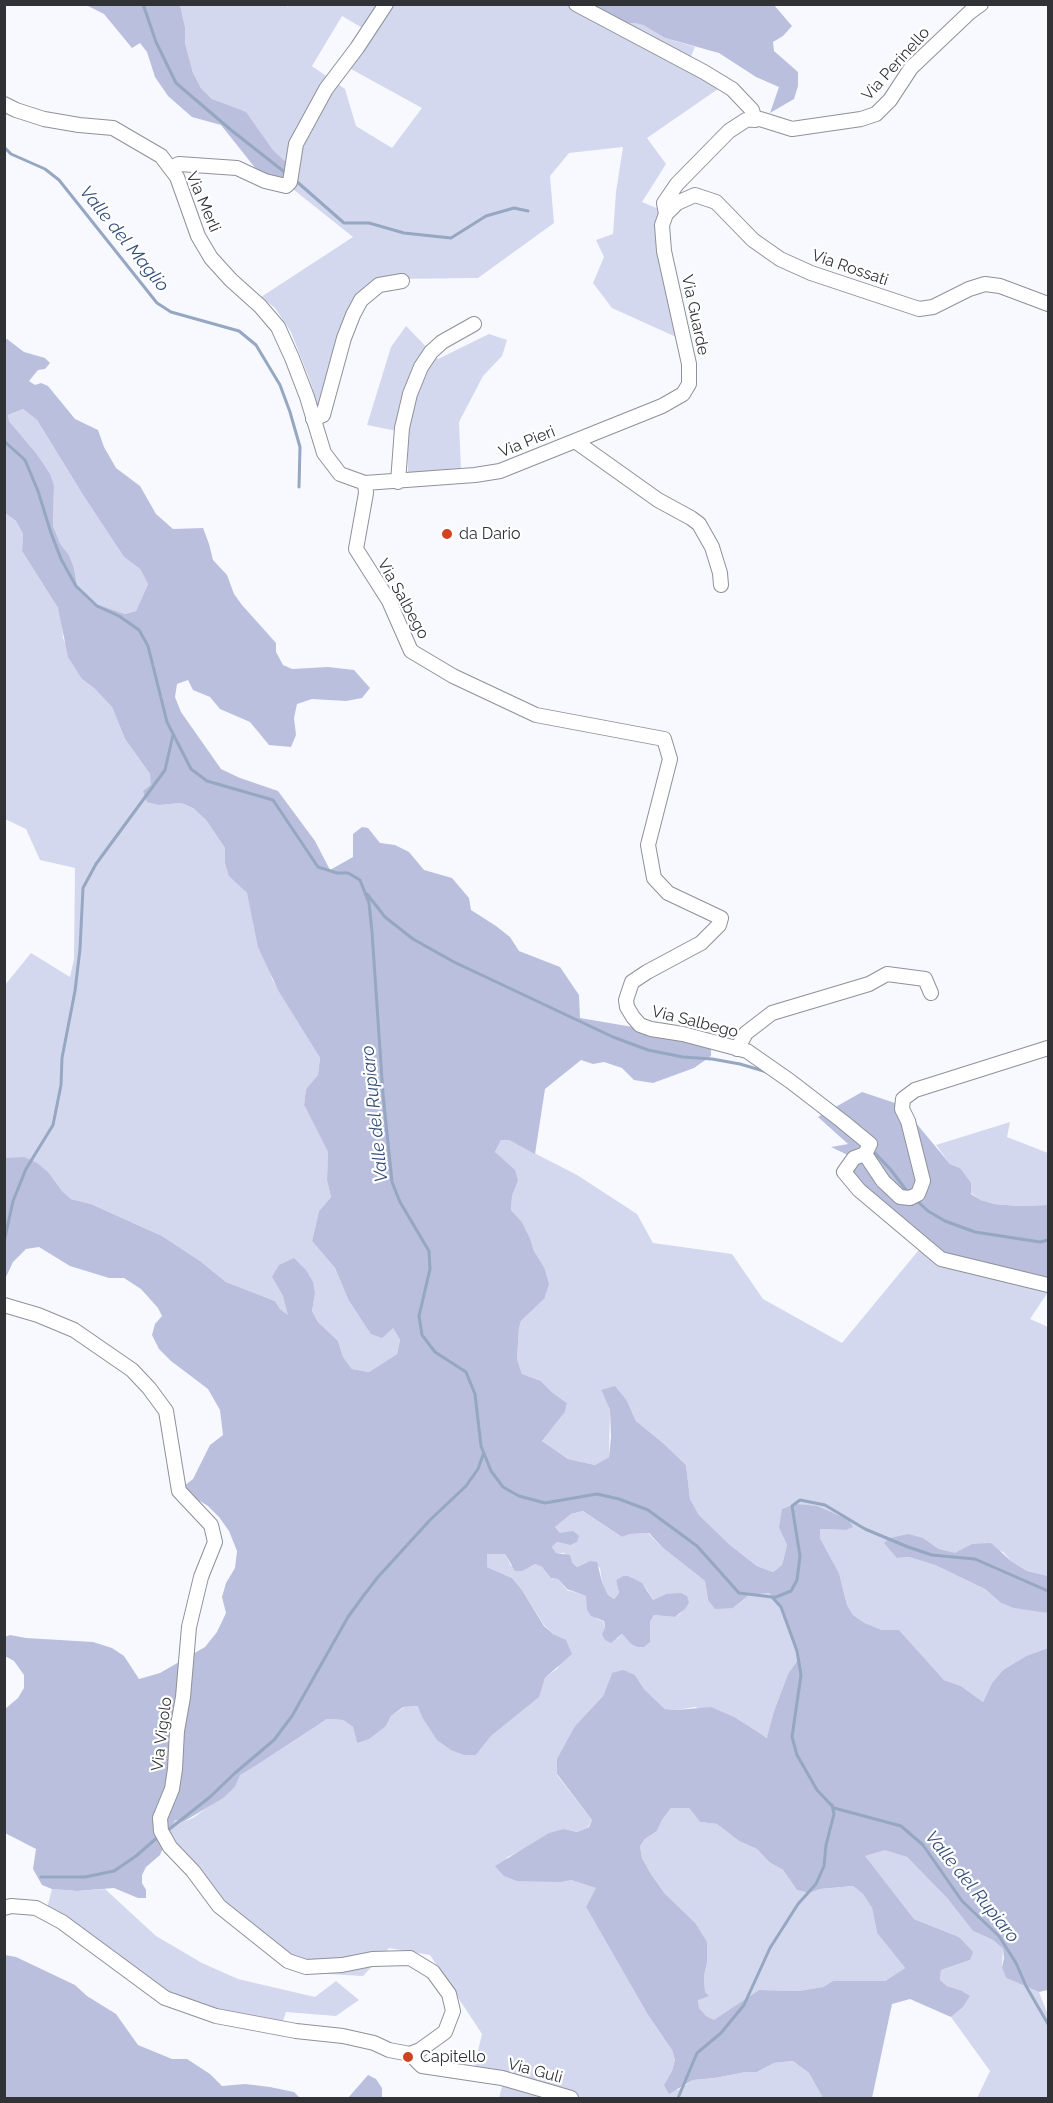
<!DOCTYPE html>
<style>
body{margin:0}
#map{position:relative;width:1053px;height:2103px;overflow:hidden;background:#f8f9ff;font-family:Raleway,sans-serif}
canvas{display:block}
.frame{position:absolute;inset:0;border:6px solid #313236;pointer-events:none}
</style>
<div id="map">
<canvas width="1053" height="2103"></canvas>
<div class="frame"></div>
</div>
<script>
const ctx = document.querySelector('canvas').getContext('2d');
ctx.lineJoin = 'round';
function fillPath(path, color) {
  ctx.fillStyle = color;
  ctx.fill(path, 'evenodd');
}
function toPath(rows) {
  const path = new Path2D();
  for (const r of rows) {
    path.moveTo(r[0], r[1]);
    for (let i = 2; i < r.length; i += 2) path.lineTo(r[i], r[i + 1]);
  }
  return path;
}
function stroke(path, color, width, dash) {
  ctx.strokeStyle = color;
  ctx.lineWidth = width;
  ctx.lineCap = dash ? 'butt' : 'round';
  ctx.setLineDash(dash || []);
  ctx.stroke(path);
}
function label(font, color, halo, rows, align = 'center') {
  ctx.font = font + ' Raleway,sans-serif';
  ctx.lineWidth = 4.5;
  ctx.setLineDash([]);
  ctx.textBaseline = 'middle';
  ctx.strokeStyle = halo;
  ctx.fillStyle = color;
  for (const [text, x, y, turn = 0] of rows) {
    ctx.save();
    ctx.translate(x, y);
    ctx.rotate((+turn || 0) * Math.PI / 180);
    ctx.textAlign = isNaN(turn) ? turn : align;
    if (halo) ctx.strokeText(text, 0, 0);
    ctx.fillText(text, 0, 0);
    ctx.restore();
  }
}
fillPath(toPath([
 [284,4,288,7,289,4,594,5,621,24,636,23,643,25,665,38,695,47,689,61,718,89,647,138,666,164,642,202,661,210,661,264,676,337,612,308,593,283,604,257,596,240,613,234,616,192,623,147,569,153,550,176,554,223,478,278,392,279,358,303,320,413,309,378,291,332,275,308,261,297,353,237,294,190,286,162,273,150,246,113,212,99,201,88,193,73,185,43,185,27,180,5],
 [342,16,366,30,351,69,422,108,392,148,356,126,345,89,312,66],
 [406,326,438,359,489,334,507,340,502,356,483,376,459,422,461,470,408,474,407,433,367,425,391,347],
 [23,409,37,420,83,495,124,557,140,569,148,584,136,611,125,614,91,602,77,585,74,568,69,555,61,545,53,526,54,486,36,453,9,421,8,415],
 [5,513,16,521,23,534,22,551,58,608,62,621,63,638,82,679,94,688,112,707,125,739,150,774,159,805,181,803,193,808,206,820,225,848,225,863,239,885,247,893,272,979,320,1058,318,1075,306,1089,304,1105,328,1152,327,1180,331,1197,319,1211,312,1241,335,1268,348,1299,393,1328,400,1340,397,1354,369,1372,352,1369,343,1357,338,1341,318,1322,312,1311,315,1294,272,1277,283,1296,289,1316,280,1309,275,1301,226,1282,200,1261,162,1236,91,1204,71,1199,62,1191,49,1173,5,1159,5,985,31,953,70,977,74,959,75,868,40,860,26,829,5,819],
 [1010,1122,1007,1137,1048,1153,1048,1205,1019,1206,994,1204,981,1200,971,1193,960,1168,950,1164,936,1145],
 [501,1140,509,1140,577,1175,637,1214,653,1243,732,1254,763,1299,842,1343,927,1240,1048,1284,1048,1292,1030,1319,1048,1327,1048,1576,1027,1571,1011,1561,1003,1552,972,1544,955,1554,939,1549,923,1538,897,1558,909,1557,935,1565,985,1589,1001,1603,1048,1613,1048,1648,1026,1656,1003,1670,992,1683,983,1702,961,1686,944,1680,899,1630,882,1630,865,1623,853,1615,847,1605,839,1573,820,1538,820,1529,846,1530,853,1526,779,1528,787,1545,782,1565,773,1572,757,1566,730,1545,699,1515,690,1499,686,1465,663,1443,636,1421,627,1401,601,1390,610,1410,609,1457,595,1465,568,1459,542,1441,565,1412,567,1403,553,1393,541,1381,522,1374,517,1359,519,1328,521,1321,544,1299,544,1267,534,1251,530,1238,522,1222,511,1210,512,1196,518,1181,495,1152],
 [583,1511,622,1537,630,1534,648,1533,663,1548,705,1581,708,1600,733,1608,749,1595,769,1593,778,1603,794,1641,799,1660,788,1674,774,1711,768,1738,750,1729,695,1707,677,1710,665,1709,644,1689,635,1675,612,1673,603,1696,575,1726,557,1775,592,1820,588,1827,577,1832,564,1829,506,1858,551,1881,571,1880,597,1888,586,1907,648,2015,672,2050,675,2060,672,2071,664,2085,678,2090,693,2080,715,2078,746,2072,757,2072,774,2063,793,2061,809,2073,823,2098,499,2098,504,2079,473,2072,482,2034,430,1955,389,1948,363,1976,327,1974,287,1965,197,1875,163,1848,175,1820,183,1822,193,1818,235,1787,239,1775,260,1763,327,1719,343,1720,353,1727,357,1743,386,1726,391,1716,404,1707,419,1706,422,1717,476,1755,491,1736,538,1697,545,1678,558,1668,566,1641,553,1634,544,1625,522,1590,512,1578,487,1567,486,1554,505,1554,511,1566,529,1567,535,1564,542,1567,551,1578,558,1579,567,1590,587,1596,587,1610,597,1619,603,1621,605,1628,617,1639,622,1634,631,1644,637,1647,650,1635,650,1622,654,1615,675,1617,680,1614,689,1603,666,1594,653,1600,646,1588,630,1576,623,1576,616,1580,619,1593,614,1599,608,1595,602,1582,600,1568,590,1561,577,1567,564,1553,556,1553,552,1547,557,1542,570,1545,567,1533,560,1533,555,1527,571,1514],
 [671,1808,689,1808,700,1822,717,1824,739,1841,757,1849,769,1862,783,1870,797,1890,809,1893,820,1889,853,1886,863,1894,872,1908,877,1933,905,1968,885,1981,833,1981,823,1987,799,1991,759,1990,714,2021,705,2016,699,2008,698,1999,708,1996,705,1992,704,1976,707,1963,665,1894,651,1874,642,1858,640,1846,645,1839,657,1831,662,1820],
 [885,1849,907,1857,947,1898,973,1931,993,1940,1003,1949,1002,1968,1006,1978,1039,1992,1048,2015,1048,2098,977,2098,990,2071,951,2017,962,2008,960,1990,947,1986,940,1980,941,1970,970,1960,959,1937,914,1919,864,1856],
 [52,1889,77,1891,105,1889,156,1936,202,1963,238,1979,315,1997,336,1981,359,2000,336,2016,286,2012,280,2030,158,1996,45,1916]
]), '#d4d8ee');
fillPath(toPath([
 [86,5,180,5,185,27,185,43,193,73,201,88,212,99,246,112,273,150,286,162,292,171,290,181,276,178,256,169,221,125,192,117,168,96,155,77,147,52,140,43,132,48,104,14],
 [594,5,774,5,792,26,783,36,773,42,774,51,798,72,798,86,794,99,770,113,779,87,756,77,719,53,665,38,643,25,635,23,621,24],
 [7,339,24,352,45,358,50,363,45,369,38,370,29,381,35,385,41,383,48,386,75,419,98,430,104,447,116,468,140,486,156,514,173,529,203,528,209,544,213,560,227,575,234,594,242,605,276,643,276,652,283,665,292,669,328,667,354,670,370,688,362,698,346,701,312,699,297,704,294,718,296,735,291,747,269,745,250,722,220,709,210,697,193,690,188,680,177,684,175,697,181,712,221,769,240,778,278,791,315,841,330,870,353,857,353,834,362,827,368,828,380,843,395,845,409,852,424,870,452,878,469,898,471,910,496,926,510,937,519,951,560,967,579,995,580,1018,656,1031,711,1045,711,1056,694,1068,653,1083,634,1080,622,1068,604,1062,593,1064,581,1060,545,1089,535,1154,509,1140,501,1140,495,1152,515,1170,518,1181,512,1196,511,1210,522,1222,530,1238,534,1251,544,1267,549,1284,544,1299,521,1321,519,1328,517,1359,522,1374,541,1381,553,1393,567,1403,565,1412,542,1441,568,1459,595,1465,609,1457,611,1437,610,1410,601,1390,615,1386,627,1401,636,1421,663,1443,686,1465,690,1499,699,1515,730,1545,757,1566,773,1572,782,1565,787,1545,779,1528,782,1509,796,1504,817,1506,849,1520,853,1527,846,1530,820,1529,820,1538,839,1573,847,1605,853,1615,865,1623,882,1630,899,1630,944,1680,961,1686,983,1702,992,1683,1003,1670,1026,1656,1048,1648,1048,1990,1039,1992,1006,1978,1002,1968,1004,1958,1003,1949,993,1940,973,1931,947,1898,907,1857,885,1850,865,1856,914,1919,959,1937,973,1952,970,1960,941,1970,940,1980,947,1986,960,1990,970,1996,962,2008,951,2017,910,1999,892,2004,872,2098,823,2098,809,2073,793,2061,774,2063,757,2072,746,2072,715,2078,693,2080,669,2094,664,2085,672,2071,675,2060,672,2050,648,2015,586,1907,596,1888,571,1880,560,1882,517,1881,504,1876,495,1866,549,1833,564,1829,577,1832,589,1827,592,1820,557,1774,557,1759,575,1726,603,1696,612,1673,623,1670,635,1675,644,1689,665,1709,677,1710,711,1707,734,1717,767,1738,774,1711,788,1674,798,1660,794,1641,778,1603,769,1593,749,1595,733,1608,715,1609,708,1600,705,1581,663,1548,649,1533,630,1534,622,1537,583,1511,571,1514,555,1527,560,1533,573,1531,579,1536,577,1542,570,1545,557,1542,552,1547,556,1553,570,1555,572,1562,577,1567,590,1561,597,1562,602,1582,608,1595,614,1599,619,1593,616,1580,623,1576,629,1576,642,1583,653,1600,666,1594,681,1593,687,1596,689,1603,685,1609,675,1617,654,1615,650,1622,650,1642,644,1647,637,1647,631,1644,622,1634,611,1643,605,1640,602,1634,605,1628,604,1621,591,1616,587,1610,586,1596,567,1589,558,1579,551,1578,542,1567,535,1564,522,1571,515,1571,505,1554,487,1554,487,1567,512,1578,522,1590,544,1626,553,1634,566,1640,572,1654,545,1678,539,1697,491,1736,476,1755,464,1755,451,1750,437,1740,422,1717,418,1706,403,1707,391,1716,386,1726,369,1739,357,1743,353,1727,343,1720,327,1719,260,1763,240,1775,235,1787,223,1798,183,1822,175,1820,160,1855,146,1867,142,1875,142,1883,146,1890,146,1898,138,1898,114,1888,77,1891,52,1889,42,1885,33,1869,36,1849,5,1833,5,1709,18,1698,24,1688,24,1675,14,1661,5,1656,5,1637,10,1635,26,1638,93,1642,112,1648,124,1656,139,1679,160,1673,205,1647,217,1632,226,1613,222,1597,226,1583,235,1568,237,1551,229,1531,219,1517,208,1506,180,1489,193,1479,210,1445,223,1435,220,1410,208,1389,171,1361,159,1349,152,1335,155,1324,162,1316,158,1308,141,1289,124,1278,109,1278,70,1266,39,1247,26,1249,13,1262,5,1279,5,1158,24,1157,37,1163,49,1173,62,1191,71,1199,91,1204,162,1236,200,1261,226,1282,275,1301,280,1309,288,1315,283,1296,272,1277,279,1265,294,1258,306,1270,313,1282,315,1294,312,1311,318,1322,338,1341,343,1357,352,1369,369,1372,397,1354,400,1340,393,1328,382,1338,371,1334,348,1299,335,1268,312,1241,319,1211,331,1197,327,1180,328,1152,304,1105,306,1089,318,1075,320,1058,278,990,258,947,247,893,229,876,225,863,225,848,206,820,193,808,181,803,159,805,147,802,143,791,151,785,150,774,125,739,112,707,94,688,82,679,68,657,58,608,22,551,23,534,16,521,5,513,4,340],
 [23,409,37,420,83,495,124,557,140,569,148,584,136,611,125,614,91,602,77,585,74,568,69,555,61,545,53,526,54,486,50,474,36,453,9,421,8,415],
 [671,1808,689,1808,700,1822,717,1824,739,1841,757,1849,769,1862,783,1870,797,1890,809,1893,820,1889,853,1886,863,1894,872,1908,877,1933,905,1968,885,1981,833,1981,823,1987,799,1991,759,1990,714,2020,706,2016,699,2008,698,2000,709,1996,705,1992,704,1976,707,1963,707,1942,695,1923,665,1894,651,1874,642,1858,640,1846,645,1839,657,1831,662,1820],
 [862,1092,901,1105,950,1164,960,1168,971,1183,971,1194,981,1200,994,1204,1019,1206,1048,1205,1048,1284,949,1257,851,1177,854,1158,831,1147,848,1144,818,1117],
 [908,1534,923,1538,939,1549,955,1553,972,1544,991,1543,1011,1561,1027,1571,1048,1576,1048,1613,1014,1608,1001,1603,985,1589,935,1565,909,1557,897,1558,884,1543,890,1538],
 [5,1955,16,1957,75,1985,87,1996,116,2014,138,2045,172,2059,187,2059,210,2074,222,2086,245,2084,270,2087,294,2092,300,2098,5,2098],
 [368,2075,376,2079,382,2088,382,2098,348,2098]
]), '#babfdd');
stroke(toPath([
 [143,4,156,42,176,83,231,130,287,174],
 [4,147,11,154,45,169,59,180,157,303,171,312,239,331,256,345,280,385,290,412,300,447,299,487],
 [295,180,344,223,369,223,404,233,451,238,486,216,514,208,528,211],
 [4,441,25,460,38,491,51,533,61,559,76,586,97,606,119,616,139,630,148,646,167,722,191,769,207,781,273,800,318,867,337,873,348,873,360,880,369,903,372,932,383,1094,392,1182,400,1202,429,1251,430,1269,419,1316,422,1335,435,1352,466,1372,475,1394,481,1446,491,1471,503,1487,519,1496,545,1503,597,1494,619,1499,648,1510,697,1546,739,1593,772,1597,781,1607,797,1651,801,1675,792,1737,797,1755,817,1790,834,1808,901,1826,923,1845,962,1901,999,1936,1016,1963,1026,1986,1048,2024],
 [367,894,385,917,413,939,454,962,613,1037,648,1050,683,1057,712,1059,740,1064,767,1072],
 [873,1151,891,1170,909,1194],
 [916,1200,928,1211,945,1221,975,1232,1040,1242,1048,1240],
 [4,1242,13,1201,26,1169,53,1125,61,1085,62,1058,75,991,80,949,83,888,96,864,165,770,173,735],
 [772,1597,776,1597,791,1591,797,1580,800,1556,792,1506,800,1500,825,1505,865,1529,908,1547,932,1555,975,1559,1048,1591],
 [167,1831,210,1797,235,1773,274,1740,292,1716,348,1617,364,1595,378,1577,430,1520,466,1486,478,1469,483,1455],
 [41,1877,85,1877,114,1871,136,1856,159,1836],
 [678,2098,697,2053,721,2033,744,2005,770,1948,798,1904,816,1884,824,1866,826,1845,834,1814,832,1805]
]), '#96a7c1', 3);
const minor = toPath([
 [576,4,704,72,732,89,752,110,755,120],
 [4,104,16,110,44,119,79,125,113,128,161,156,177,177,198,236,211,258,231,280,260,306,278,327,292,358,307,397,324,453,340,474,365,483,475,475,500,471,662,406,683,394,689,384,689,364,664,251,662,225,666,214,677,203,695,195,716,202,753,240,780,259,811,273,919,309,933,307,969,289,985,284,1000,286,1048,304],
 [170,168,179,164,237,168,265,181,286,186,290,182,296,144,326,89,357,48,386,4],
 [666,214,664,203,677,184,729,131,746,120,760,119,792,129,861,119,876,114,890,100,911,68,970,12,981,4],
 [313,419,323,415,344,338,353,315,361,300,379,285,402,281],
 [575,441,658,500,691,518,699,524,712,547,720,573,721,585],
 [398,482,402,428,410,394,421,367,431,352,442,342,474,324],
 [365,483,366,493,356,549,389,601,411,651,453,676,536,715,664,739,670,759,648,845,654,878,668,893,721,918,719,925,701,943,647,972,632,982,626,1000,627,1007,633,1017,640,1025,651,1029,683,1034,747,1051,790,1081,842,1121,870,1144,865,1154,854,1158,844,1172,859,1190,941,1259,1048,1285],
 [737,1049,746,1033,772,1013,869,984,887,974,925,979,931,993],
 [865,1154,883,1181,900,1197,910,1198,918,1194,923,1181,908,1121,902,1109,903,1099,915,1090,1048,1048],
 [4,1305,38,1315,74,1330,132,1370,149,1388,166,1411,179,1491,211,1525,215,1542,201,1577,189,1627,183,1697,177,1731,175,1769,172,1789,160,1818,161,1831,170,1847,193,1871,219,1906,288,1961,306,1967,342,1965,372,1959,410,1958,433,1972,449,1994,453,2011,445,2032,420,2050,410,2054,389,2050,374,2043,343,2036,296,2031,216,2016,165,1998,62,1922,36,1908,11,1906,4,1908],
 [410,2054,422,2066,502,2078,571,2098]
]);
stroke(minor, '#8f9199', 16);
stroke(minor, '#fff', 14);
for (const [x, y, r, color] of [
 [447,534,6,"#ce4423"],
 [408,2057,6,"#ce4423"]
]) {
  const dot = new Path2D();
  dot.arc(x, y, r, 0, 2 * Math.PI);
  ctx.fillStyle = color;
  ctx.fill(dot);
  stroke(dot, '#fff', 2);
}
label('16px', '#313236', '#fff', [
 ["Via Perinello",896,64,-48],
 ["Via Merli",203,202,67],
 ["Via Rossati",850,268,19],
 ["Via Guarde",695,315,78],
 ["Via Pieri",527,442,-22],
 ["Via Salbego",403,599,61],
 ["Via Salbego",695,1022,14],
 ["Via Vigolo",162,1734,-83],
 ["Via Guli",535,2071,15]
]);
label('16px', '#313236', '#fff', [
 ["da Dario",459,534],
 ["Capitello",420,2057]
], 'left');
label('italic 18px', '#344f76', '#fff', [
 ["Valle del Maglio",124,239,51],
 ["Valle del Rupiaro",375,1114,-96],
 ["Valle del Rupiaro",972,1887,51]
]);
</script>
